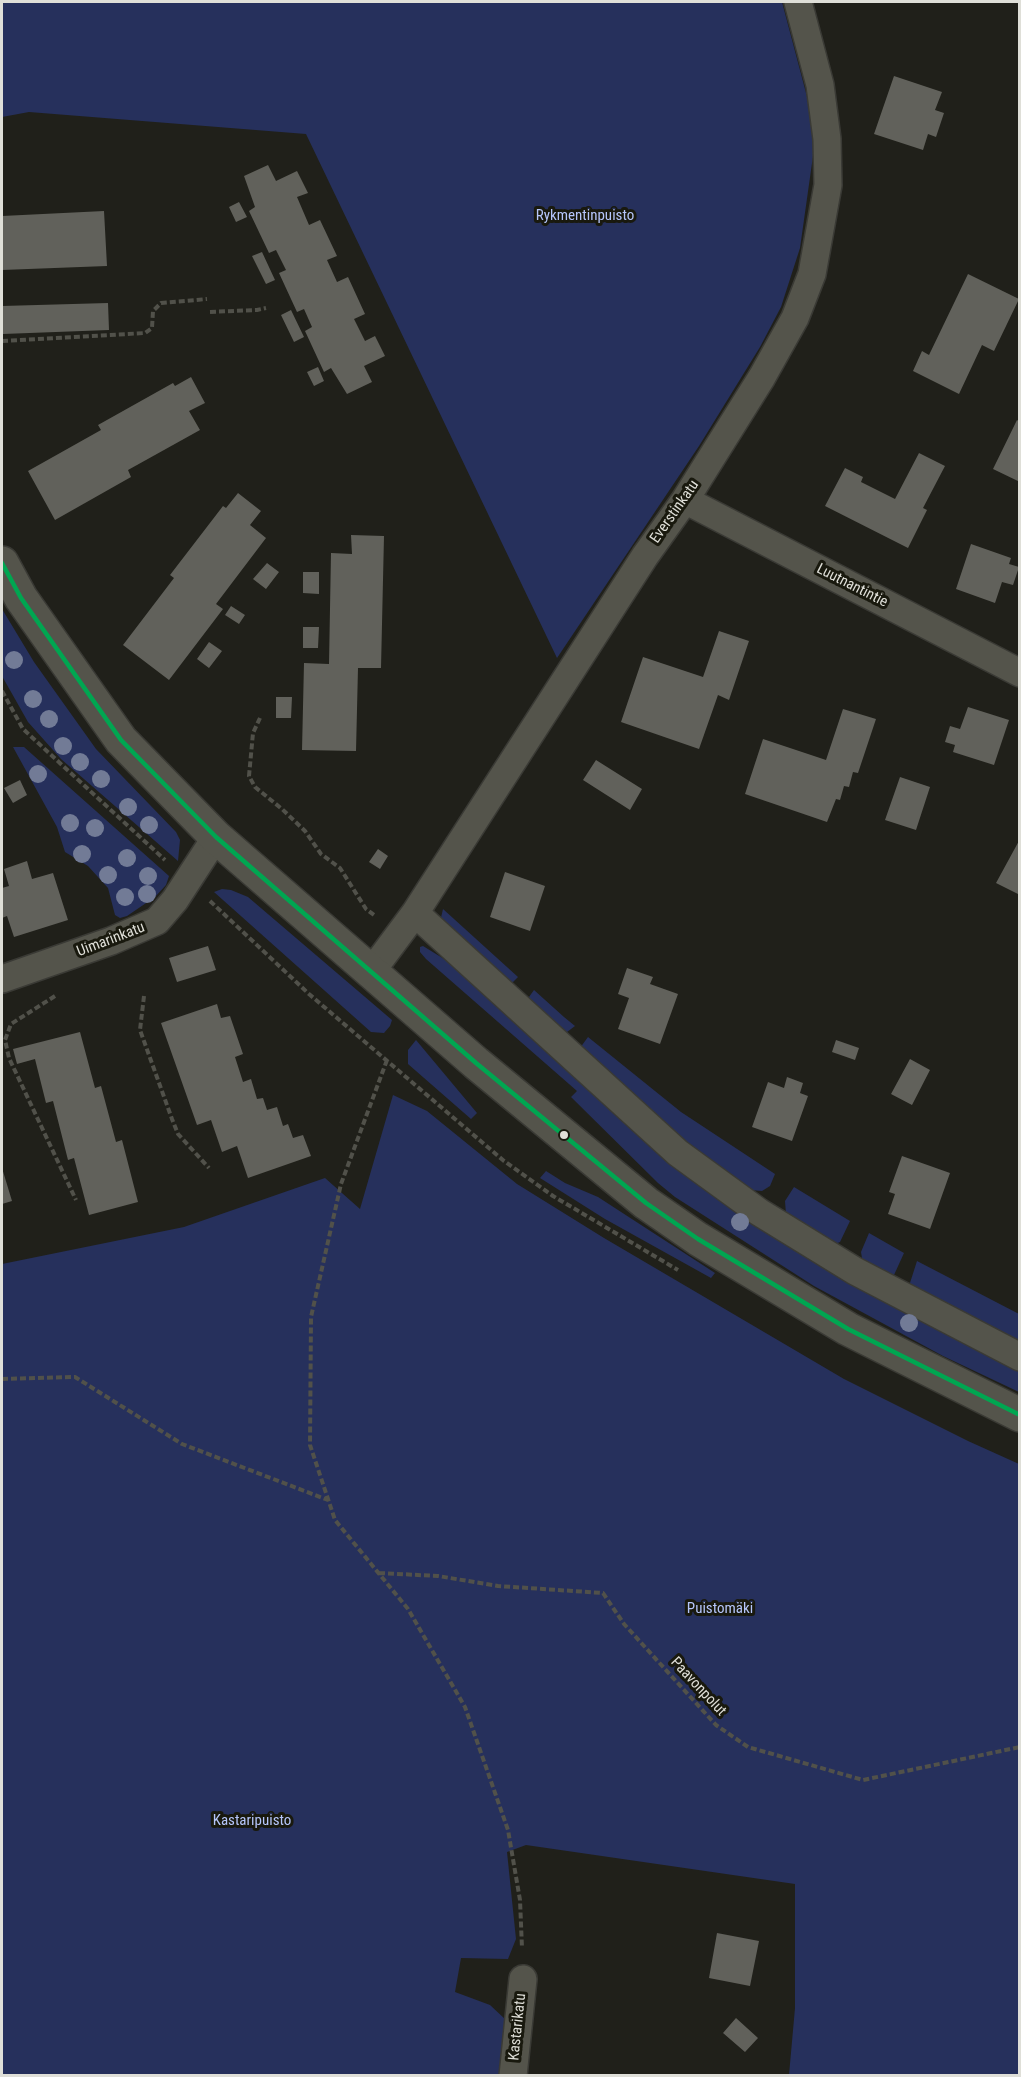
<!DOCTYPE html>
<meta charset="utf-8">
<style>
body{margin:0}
#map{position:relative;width:1021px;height:2077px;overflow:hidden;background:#20201a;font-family:"Roboto Condensed",sans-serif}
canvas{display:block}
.frame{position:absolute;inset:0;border:3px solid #dfdfd8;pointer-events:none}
</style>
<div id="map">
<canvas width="1021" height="2077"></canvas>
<div class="frame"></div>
</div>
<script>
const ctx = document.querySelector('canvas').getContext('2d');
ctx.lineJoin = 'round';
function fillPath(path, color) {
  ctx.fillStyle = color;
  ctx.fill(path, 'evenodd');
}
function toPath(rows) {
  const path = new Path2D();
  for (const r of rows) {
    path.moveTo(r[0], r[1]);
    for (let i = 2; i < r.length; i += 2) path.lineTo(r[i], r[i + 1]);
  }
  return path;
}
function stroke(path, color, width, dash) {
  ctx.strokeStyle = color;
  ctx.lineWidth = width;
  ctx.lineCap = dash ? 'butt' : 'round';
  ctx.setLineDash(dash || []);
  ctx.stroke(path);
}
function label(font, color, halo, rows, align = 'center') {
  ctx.font = font + ' "Roboto Condensed",sans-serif';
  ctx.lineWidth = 6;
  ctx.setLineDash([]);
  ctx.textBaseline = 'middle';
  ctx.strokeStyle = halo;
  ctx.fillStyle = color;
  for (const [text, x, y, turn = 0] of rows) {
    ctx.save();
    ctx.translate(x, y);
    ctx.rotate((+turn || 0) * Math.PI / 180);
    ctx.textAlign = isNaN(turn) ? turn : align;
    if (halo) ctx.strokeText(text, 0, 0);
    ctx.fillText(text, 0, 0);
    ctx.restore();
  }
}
fillPath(toPath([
 [2,2,782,2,810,108,814,149,800,248,781,307,760,347,699,446,557,658,306,134,29,112,2,117],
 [2,609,34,662,96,749,176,832,180,840,178,861,61,759,28,722,2,676],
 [13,747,24,747,169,876,166,885,155,897,127,916,120,918,115,915,108,888,88,866,65,852,57,827],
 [222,889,231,890,248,897,392,1020,390,1026,384,1033,371,1032,214,892],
 [443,909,518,977,512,983,507,984,440,922],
 [423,946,449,962,630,1126,1019,1365,1019,1392,943,1356,814,1286,675,1197,658,1183,571,1097,577,1091,426,959,420,952,420,947],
 [534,990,564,1017,575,1026,567,1032,559,1033,530,1006,529,997],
 [588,1037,681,1112,775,1174,770,1186,762,1191,750,1190,713,1166,580,1048],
 [416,1040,477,1113,471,1119,408,1064,408,1050],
 [393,1095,427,1111,517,1184,604,1238,844,1379,968,1441,1019,1464,1019,2075,789,2075,795,2008,795,1884,526,1845,507,1852,516,1939,508,1959,461,1958,455,1992,490,2005,506,2020,499,2075,2,2076,2,1264,184,1227,325,1178,360,1209],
 [546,1171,565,1183,598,1197,715,1273,711,1278,605,1219,540,1178],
 [794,1187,850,1221,840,1242,833,1245,786,1214,785,1201],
 [869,1233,904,1253,894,1275,888,1277,863,1264,861,1252],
 [917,1261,1019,1314,1019,1344,909,1286]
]), '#26305c');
fillPath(toPath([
 [894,76,942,92,935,110,944,113,936,137,928,134,923,150,874,134],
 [268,165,276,181,297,171,308,193,297,197,309,225,320,220,337,256,327,260,337,282,348,277,365,314,354,319,365,341,375,336,385,356,364,366,372,382,347,394,331,368,324,372,305,331,312,327,304,309,297,312,279,273,286,270,276,250,269,253,249,211,255,207,244,176],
 [239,202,247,217,236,222,229,207],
 [104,211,107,266,2,270,2,216],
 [262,252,275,280,266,284,252,256],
 [968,274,1019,299,994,351,982,345,959,394,913,371,922,351,929,355],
 [108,303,109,330,3,334,2,306],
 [291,310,304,337,294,342,281,315],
 [318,367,324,381,314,386,307,372],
 [191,377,205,403,189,411,200,430,128,470,131,477,55,520,28,471,101,430,98,425,173,383,175,386],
 [1017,420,1020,422,1020,482,993,469],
 [919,453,945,466,923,508,927,510,908,548,825,506,845,468,863,477,861,482,895,499],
 [238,493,261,511,250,525,266,538,216,604,223,609,169,680,123,645,174,578,170,575,223,506,226,508],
 [351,535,384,536,381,668,358,668,356,751,302,750,304,663,329,664,331,553,352,554],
 [971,544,1011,558,1009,564,1019,567,1013,585,1002,582,995,603,956,589],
 [267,563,279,572,266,589,253,579],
 [303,572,319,572,319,594,303,593],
 [231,606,245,615,239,624,225,615],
 [303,627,319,627,318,648,303,648],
 [719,631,749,641,729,700,718,695,699,749,621,722,643,657,703,677],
 [209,642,222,651,209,668,197,659],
 [276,697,292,697,291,718,276,718],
 [968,707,1009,720,994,765,953,752,955,745,945,742,950,726,960,729],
 [843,709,876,719,858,773,853,772,849,787,844,786,840,800,836,799,827,822,745,794,763,739,826,760],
 [596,760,642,789,630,810,583,780],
 [900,777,930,787,916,830,885,820],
 [20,780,27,795,13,803,4,788],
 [1020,839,1020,895,996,883],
 [378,849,388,856,380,869,369,862],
 [27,861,32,879,53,873,68,920,14,937,7,916,2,918,2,888,9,886,4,869],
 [505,872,545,886,530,931,490,917],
 [208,946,216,970,177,982,169,958],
 [627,968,653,977,650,984,678,994,660,1044,618,1029,629,998,618,994],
 [217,1004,221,1018,230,1016,243,1054,235,1057,243,1082,251,1079,257,1099,263,1098,267,1110,277,1107,283,1126,288,1124,293,1138,303,1135,311,1156,248,1178,237,1146,222,1152,211,1120,197,1125,161,1023],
 [80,1032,95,1088,101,1086,116,1142,122,1140,138,1202,89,1215,74,1158,68,1160,53,1101,46,1103,35,1059,17,1064,13,1049],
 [836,1040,859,1048,855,1060,832,1052],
 [910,1059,930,1070,912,1105,891,1094],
 [787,1077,803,1083,800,1093,808,1096,792,1141,752,1127,768,1082,784,1088],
 [902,1156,950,1173,930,1229,888,1214,895,1194,889,1192],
 [2,1168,12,1201,2,1204],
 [717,1933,759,1941,750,1986,709,1978],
 [736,2018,758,2038,745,2052,723,2033]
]), '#61615b');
const minor = toPath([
 [685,500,1020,673],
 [415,913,678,1153,759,1212,855,1271,1020,1357],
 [371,972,415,913,645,556,685,500,762,377,795,318,812,274,828,185,827,139,820,85,798,2],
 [2,979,111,941,157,921,175,900,216,837],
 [513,2076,523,1979]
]);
const tertiary = toPath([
 [2,563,21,598,121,740,216,837,476,1063,646,1203,698,1239,848,1329,1020,1415]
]);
stroke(minor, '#3a3a35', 30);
stroke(tertiary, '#3a3a35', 36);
stroke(toPath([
 [210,312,257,310,266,308],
 [2,341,145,333,152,328,153,311,161,303,207,299],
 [2,691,23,729,165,860],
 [260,718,253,733,249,776,255,787,282,809,305,831,321,854,340,868,366,909,374,915],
 [210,901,309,994,504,1161,553,1196,678,1270],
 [55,996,11,1024,5,1040,9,1058,76,1200],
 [144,996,140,1030,172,1119,178,1134,209,1168],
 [387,1060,341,1184,311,1317,310,1445,335,1520,408,1609,465,1707,508,1830,520,1900,522,1948],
 [2,1379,75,1377,182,1444,328,1500],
 [379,1573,438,1576,498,1586,603,1593,624,1624,716,1725,748,1747,863,1780,1020,1747]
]), '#51514a', 4, [6, 3]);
stroke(minor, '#54544b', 27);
stroke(tertiary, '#54544b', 33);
stroke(toPath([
 [2,563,21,598,121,740,216,837,476,1063,646,1203,698,1239,848,1329,1020,1415]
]), '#00a651', 4.5);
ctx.fillStyle = '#727b96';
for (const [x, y] of [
 [14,660],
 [33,699],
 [49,719],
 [63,746],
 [80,762],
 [38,774],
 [101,779],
 [128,807],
 [70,823],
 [149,825],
 [95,828],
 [82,854],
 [127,858],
 [108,875],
 [148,876],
 [147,894],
 [125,897],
 [740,1222],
 [909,1323]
]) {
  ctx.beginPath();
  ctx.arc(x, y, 9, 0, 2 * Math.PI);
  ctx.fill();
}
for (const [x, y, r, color] of [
 [564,1135,5,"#dfdfd8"]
]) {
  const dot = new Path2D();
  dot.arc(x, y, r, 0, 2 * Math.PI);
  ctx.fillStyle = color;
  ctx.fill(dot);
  stroke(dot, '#19190e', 2);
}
label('15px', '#b6c6fb', '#19190e', [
 ["Rykmentinpuisto",585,216],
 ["Puistomäki",720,1609],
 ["Kastaripuisto",252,1821]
]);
label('15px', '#dfdfd8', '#19190e', [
 ["Everstinkatu",675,512,-55],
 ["Luutnantintie",852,586,27],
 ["Uimarinkatu",111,940,-21],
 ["Paavonpolut",698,1687,47],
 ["Kastarikatu",518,2027,-84]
]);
</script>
